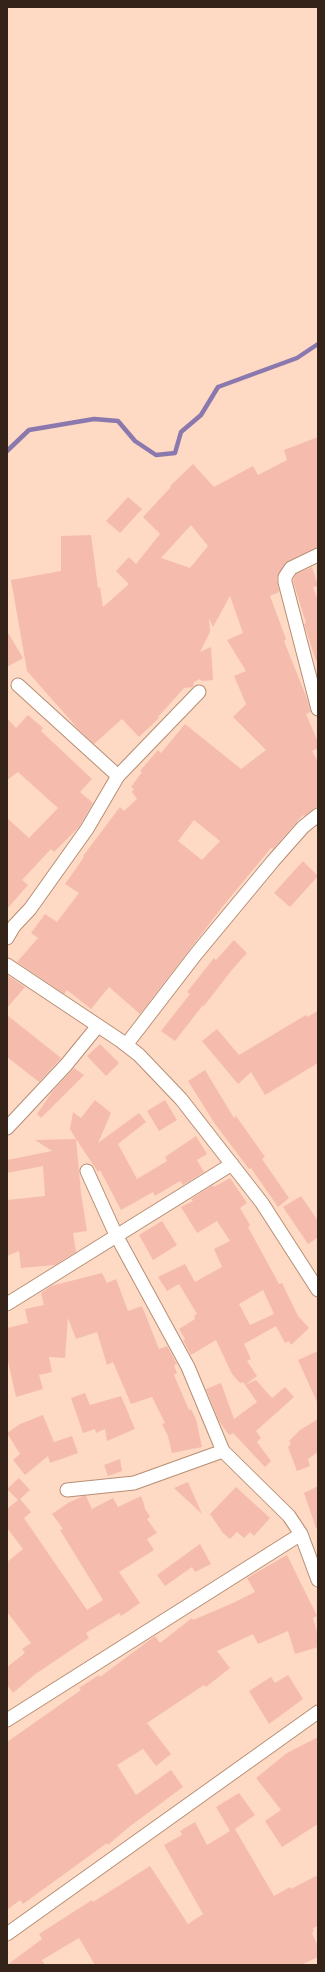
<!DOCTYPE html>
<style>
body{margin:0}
#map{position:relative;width:325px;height:1972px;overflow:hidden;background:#fed9c3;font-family:"Alegreya Sans",sans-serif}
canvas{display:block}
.frame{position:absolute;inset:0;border:8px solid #342319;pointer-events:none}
</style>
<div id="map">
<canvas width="325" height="1972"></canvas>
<div class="frame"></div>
</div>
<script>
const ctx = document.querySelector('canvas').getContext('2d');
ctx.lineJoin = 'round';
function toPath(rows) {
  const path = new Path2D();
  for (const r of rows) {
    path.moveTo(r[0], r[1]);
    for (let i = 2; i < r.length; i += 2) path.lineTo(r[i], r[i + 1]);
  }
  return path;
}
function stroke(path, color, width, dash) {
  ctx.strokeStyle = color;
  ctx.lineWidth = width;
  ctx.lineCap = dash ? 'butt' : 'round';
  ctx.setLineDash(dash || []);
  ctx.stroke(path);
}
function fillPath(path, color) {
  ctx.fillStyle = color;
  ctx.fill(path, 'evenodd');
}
stroke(toPath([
 [7,451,29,430,94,419,118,421,135,441,156,455,175,453,181,432,201,415,218,387,297,358,318,344]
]), '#8a78ae', 4.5);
fillPath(toPath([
 [318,437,318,547,285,563,277,577,279,592,270,596,286,639,284,641,306,696,311,712,306,714,318,742,318,748,312,751,318,762,318,807,304,816,303,815,273,849,271,848,223,906,140,1014,109,987,91,1009,67,990,64,994,17,962,38,938,31,933,45,914,57,922,79,893,65,884,84,857,83,856,120,807,124,811,137,799,132,792,134,789,131,787,142,772,140,771,158,750,161,753,185,724,241,769,266,750,233,717,246,704,234,676,246,671,227,640,243,633,230,596,213,627,209,618,210,632,200,652,211,647,213,680,202,681,200,679,194,682,193,687,184,688,158,717,159,718,139,737,122,719,94,744,79,730,27,671,11,580,61,571,61,536,91,535,98,588,100,587,103,607,129,584,116,571,129,557,136,564,160,534,143,517,171,487,170,486,193,464,214,487,253,466,258,475,287,460,284,450],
 [191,525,208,546,190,568,161,558],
 [194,820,220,841,202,860,178,841],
 [128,497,142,509,120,533,106,521],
 [312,567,318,586,313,587,318,601,318,660,316,661,307,633,304,624,306,623,293,581,296,574],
 [7,631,23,658,7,667],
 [28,715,43,728,41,731,92,779,80,792,93,803,79,827,54,852,51,849,22,880,28,885,7,909,7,818,29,838,58,808,18,772,7,780,7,718,16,728],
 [303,861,318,876,290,907,274,893],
 [234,940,247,953,231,971,204,1006,203,1005,175,1041,161,1031,190,994,187,992,214,958,216,960],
 [7,975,25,987,7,1008],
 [318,1011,318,1063,265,1095,251,1072,238,1084,202,1041,217,1029,239,1055,306,1015,307,1017],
 [7,1015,61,1058,39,1082,7,1057],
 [100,1044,119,1063,106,1076,87,1056],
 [74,1068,84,1075,41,1118,37,1114,52,1092],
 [205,1070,234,1118,236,1116,265,1157,262,1159,289,1198,278,1207,251,1168,249,1169,215,1124,188,1081],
 [95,1100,111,1113,98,1143,139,1113,146,1122,118,1144,137,1179,167,1161,165,1157,196,1136,207,1154,197,1160,204,1172,183,1185,180,1181,155,1196,153,1192,121,1210,100,1170,98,1172,76,1139,81,1193,87,1231,73,1233,76,1252,55,1265,21,1268,19,1251,7,1256,7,1200,45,1196,43,1166,7,1173,7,1160,52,1151,35,1140,76,1139,70,1129,73,1112,81,1118],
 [165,1100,177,1120,159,1131,147,1111],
 [230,1178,247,1203,240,1208,250,1225,248,1227,279,1284,282,1283,298,1316,309,1328,291,1345,289,1341,285,1343,276,1326,244,1344,251,1359,247,1361,257,1376,245,1385,243,1382,240,1383,232,1374,216,1340,191,1355,183,1340,185,1339,179,1329,195,1319,194,1316,197,1314,179,1284,167,1291,158,1277,185,1264,195,1282,222,1267,214,1249,230,1241,217,1221,197,1233,181,1207,193,1201,191,1199,213,1185,214,1187],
 [263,1290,274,1314,250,1325,239,1304],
 [301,1196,318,1221,318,1237,308,1244,283,1207],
 [162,1221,177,1245,153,1260,139,1235],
 [102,1273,107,1283,116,1279,128,1311,142,1306,159,1349,167,1346,177,1364,174,1365,177,1373,174,1375,189,1410,191,1409,196,1419,202,1447,172,1453,168,1436,162,1424,165,1423,152,1397,131,1404,113,1362,107,1365,97,1332,76,1339,68,1318,65,1358,49,1357,52,1372,39,1375,43,1389,16,1397,7,1357,7,1328,28,1323,25,1309,44,1305,41,1293,51,1286],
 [318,1351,318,1404,298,1360],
 [256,1380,272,1398,285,1387,294,1397,256,1431,261,1438,257,1442,271,1461,265,1467,233,1433,229,1435,219,1421,206,1389,221,1383,234,1419,257,1402,245,1385],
 [85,1393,90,1405,121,1396,135,1429,107,1441,105,1429,96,1433,95,1429,83,1433,71,1398],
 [43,1415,54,1442,72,1436,78,1453,50,1463,48,1456,25,1475,13,1460,20,1454,7,1433,20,1424],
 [318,1419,318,1452,308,1459,310,1466,297,1471,288,1447,291,1444,289,1441,300,1430],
 [120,1459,122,1471,108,1476,104,1465],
 [19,1478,30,1490,20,1499,31,1512,24,1518,87,1610,103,1600,60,1530,63,1529,52,1514,68,1503,83,1496,86,1496,92,1509,113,1498,118,1507,141,1496,145,1507,144,1507,150,1517,147,1519,157,1533,147,1539,154,1550,119,1572,140,1603,121,1616,119,1613,86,1633,89,1638,34,1675,13,1693,7,1685,7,1667,25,1653,22,1649,31,1643,7,1612,7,1562,23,1549,7,1528,7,1509,18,1500,7,1489],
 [188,1482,202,1514,174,1488],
 [318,1486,318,1528,316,1528,304,1493],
 [236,1487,270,1518,254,1536,250,1532,244,1538,237,1532,230,1539,223,1533,210,1514],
 [200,1544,211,1564,195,1572,192,1567,165,1586,157,1575],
 [287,1555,317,1616,313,1618,318,1636,318,1647,295,1654,288,1631,258,1644,253,1634,217,1651,230,1668,206,1687,204,1685,147,1723,171,1754,156,1766,143,1749,117,1765,136,1795,171,1770,183,1787,129,1827,108,1845,107,1843,23,1904,20,1900,7,1910,7,1742,81,1690,79,1688,99,1675,100,1677,155,1636,160,1643,192,1618,193,1620,233,1603,255,1592,247,1578],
 [288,1675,303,1699,269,1724,249,1691,271,1677,275,1683],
 [318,1737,318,1824,282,1847,265,1821,281,1810,256,1778,287,1753],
 [239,1793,255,1815,235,1829,274,1896,290,1887,291,1889,318,1875,318,1926,313,1928,314,1931,312,1933,318,1946,318,1957,301,1965,95,1965,79,1938,42,1960,45,1965,7,1965,42,1939,39,1934,92,1900,93,1902,150,1866,188,1924,203,1914,164,1845,182,1835,180,1831,195,1822,207,1845,230,1831,216,1807]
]), '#f5bcae');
const street = toPath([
 [318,555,291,568,285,577,285,582,318,709],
 [18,685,118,776],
 [7,938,14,926,30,909,87,829,118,776,199,692],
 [7,965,121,1041,139,1055,181,1099,262,1203,318,1290],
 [126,1045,196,954,273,861,303,827,318,815],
 [7,1128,66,1065,97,1027],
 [87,1171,116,1235,188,1367,223,1451,289,1516,301,1534,318,1580],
 [7,1304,232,1164],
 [67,1490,134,1483,223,1451],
 [7,1720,301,1534],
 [7,1934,318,1712]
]);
stroke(street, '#b88e74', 15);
stroke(street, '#fff', 13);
</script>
